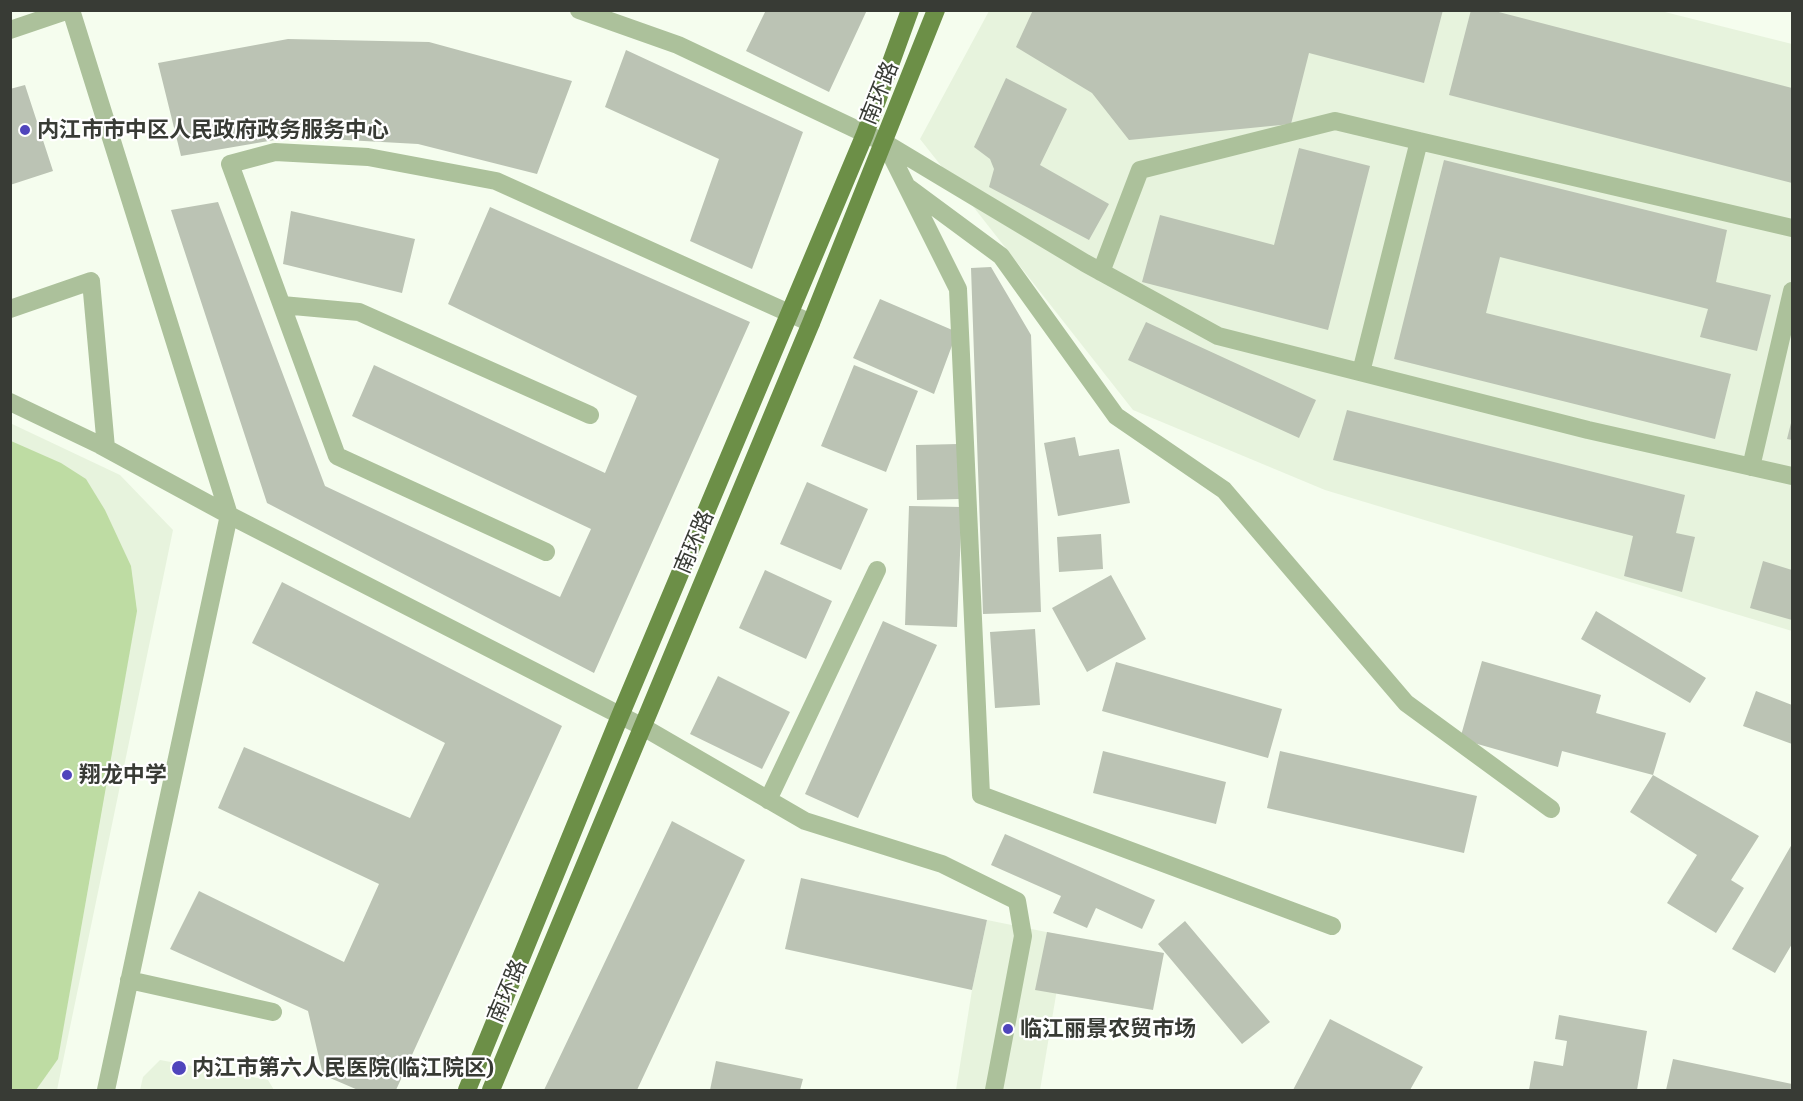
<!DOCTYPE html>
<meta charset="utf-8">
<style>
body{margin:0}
#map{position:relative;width:1803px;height:1101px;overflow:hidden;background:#f5fdee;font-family:"Exo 2",sans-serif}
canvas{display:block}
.frame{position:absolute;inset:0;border:12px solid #383b35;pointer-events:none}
</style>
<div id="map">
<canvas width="1803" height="1101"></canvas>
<div class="frame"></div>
</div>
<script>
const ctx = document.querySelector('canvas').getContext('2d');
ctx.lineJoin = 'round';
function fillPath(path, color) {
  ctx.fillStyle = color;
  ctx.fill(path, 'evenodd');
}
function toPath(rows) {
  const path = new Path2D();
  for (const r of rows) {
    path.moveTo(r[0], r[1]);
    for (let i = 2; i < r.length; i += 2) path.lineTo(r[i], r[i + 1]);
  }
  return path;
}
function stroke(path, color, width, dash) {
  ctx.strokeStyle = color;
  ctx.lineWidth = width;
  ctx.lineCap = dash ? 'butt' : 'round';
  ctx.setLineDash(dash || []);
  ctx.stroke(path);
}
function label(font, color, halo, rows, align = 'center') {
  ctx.font = font + ' "Exo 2","Noto Sans SC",sans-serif';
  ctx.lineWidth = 4.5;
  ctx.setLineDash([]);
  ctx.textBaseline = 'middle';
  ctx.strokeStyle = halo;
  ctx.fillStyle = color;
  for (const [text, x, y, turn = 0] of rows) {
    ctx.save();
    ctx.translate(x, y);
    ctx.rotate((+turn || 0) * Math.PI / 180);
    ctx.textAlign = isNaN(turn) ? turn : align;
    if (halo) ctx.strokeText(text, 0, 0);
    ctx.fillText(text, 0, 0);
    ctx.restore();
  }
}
fillPath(toPath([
 [1657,10,1792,44,1792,631,1325,490,1133,410,920,139,989,11],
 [10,423,120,475,173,530,57,1090,11,1090],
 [987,920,1066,936,1040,1090,956,1090,972,990],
 [160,1060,268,1080,274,1090,140,1090,143,1077]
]), '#e7f3dd');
fillPath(toPath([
 [11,441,61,463,86,479,105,510,131,566,137,611,58,1059,36,1090,10,1090]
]), '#bedca3');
fillPath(toPath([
 [766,10,867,10,829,92,746,51],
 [1033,10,1443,10,1424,83,1309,53,1291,124,1129,140,1092,93,1016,47],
 [1471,10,1491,10,1792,88,1792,183,1449,95],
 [288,39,429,42,572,81,537,174,418,144,292,137,181,156,158,63],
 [626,50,803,132,752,269,690,241,719,159,605,107],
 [1006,78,1067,109,1040,165,1109,204,1089,240,989,187,994,169,990,159,974,147],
 [25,85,53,171,10,185,10,89],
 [1299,148,1370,166,1328,330,1142,282,1160,215,1274,245],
 [1444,160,1727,230,1716,282,1771,295,1757,351,1700,337,1708,309,1500,257,1486,313,1731,374,1715,439,1394,359],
 [218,202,325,486,560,597,591,529,352,416,374,365,605,473,637,396,448,304,490,207,750,322,594,673,267,503,171,210],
 [291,211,415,239,402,293,283,264],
 [991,267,1031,335,1041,612,983,614,971,268],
 [880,299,957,332,934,394,853,358],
 [1146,322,1316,400,1299,438,1128,360],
 [854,365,918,391,886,472,821,446],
 [1347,410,1685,495,1676,533,1695,537,1682,592,1624,576,1633,536,1333,460],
 [1792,419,1792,440,1787,439],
 [1075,437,1079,456,1119,449,1130,503,1058,516,1044,443],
 [958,444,959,499,917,500,916,445],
 [807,482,868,509,841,570,780,544],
 [909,506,962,507,957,627,905,625],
 [1101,534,1103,569,1059,572,1057,537],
 [1763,561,1792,570,1792,620,1750,608],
 [765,570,832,601,806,659,739,628],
 [1111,575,1146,639,1087,672,1052,608],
 [282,582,562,726,396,1090,358,1090,323,1075,308,1011,170,949,199,891,344,962,379,884,218,808,244,747,410,818,445,743,252,643],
 [1596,611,1706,678,1690,703,1581,639],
 [883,621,937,645,858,818,805,794],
 [1035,629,1040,705,995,708,990,632],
 [1482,661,1601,695,1596,713,1666,733,1653,775,1562,751,1558,767,1460,739],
 [1116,662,1282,709,1268,758,1102,711],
 [718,676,790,712,762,769,690,734],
 [1756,691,1792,705,1792,744,1743,726],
 [1103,751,1226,782,1216,824,1093,793],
 [1280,751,1477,796,1464,853,1267,808],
 [1653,775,1759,836,1731,880,1744,888,1716,933,1667,903,1697,855,1630,812],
 [672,821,745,860,637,1090,544,1090],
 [1005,834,1155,900,1142,929,1096,908,1087,928,1053,913,1061,896,991,865],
 [1792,844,1792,944,1775,973,1732,949],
 [801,878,987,920,972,990,785,949],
 [1185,921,1270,1022,1242,1044,1158,944],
 [1047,932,1164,953,1153,1010,1035,990],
 [1559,1015,1647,1031,1637,1090,1529,1090,1534,1061,1563,1066,1567,1041,1555,1039],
 [1330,1019,1423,1067,1410,1090,1293,1090],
 [1673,1059,1792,1084,1792,1090,1666,1090],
 [716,1061,803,1079,800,1090,710,1090]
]), '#bbc3b4');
stroke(toPath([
 [71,10,229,515,643,727,805,821,942,864,1017,901,1023,936,994,1090],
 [579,10,678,45,885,143,1085,263,1218,336,1588,430,1792,476],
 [10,30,69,10],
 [1419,141,1792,228],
 [885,143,958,289,981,795,1332,926],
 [909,188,1001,256,1116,416,1224,490,1406,703,1551,809],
 [1101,272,1140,170,1335,121,1419,141,1361,372],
 [282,305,359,312,590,415],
 [10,309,91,281,106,448],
 [10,402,100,445,229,515,106,1090],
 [1751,467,1792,291],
 [546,552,337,456,230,164,275,152,368,157,496,181,811,323],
 [768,800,877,570],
 [129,980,273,1012]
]), '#acc19b', 18);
stroke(toPath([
 [467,1090,620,716,865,134,910,10],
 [491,1090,811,323,936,10]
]), '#6c8f47', 18);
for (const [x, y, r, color] of [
 [25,130,6,"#4f45bc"],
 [67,775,6,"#4f45bc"],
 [1008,1029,6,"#4f45bc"],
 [179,1068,8,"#4f45bc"]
]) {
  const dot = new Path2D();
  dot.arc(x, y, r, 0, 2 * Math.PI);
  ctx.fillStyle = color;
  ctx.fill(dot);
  stroke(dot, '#fff', 2);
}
label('22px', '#383b35', '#fff', [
 ["南环路",879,93,-68],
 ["南环路",694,542,-67],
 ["南环路",507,991,-67]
]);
label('bold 22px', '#383b35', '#fff', [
 ["内江市市中区人民政府政务服务中心",37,130],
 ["翔龙中学",79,775],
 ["临江丽景农贸市场",1020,1029],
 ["内江市第六人民医院(临江院区)",192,1068]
], 'left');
</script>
